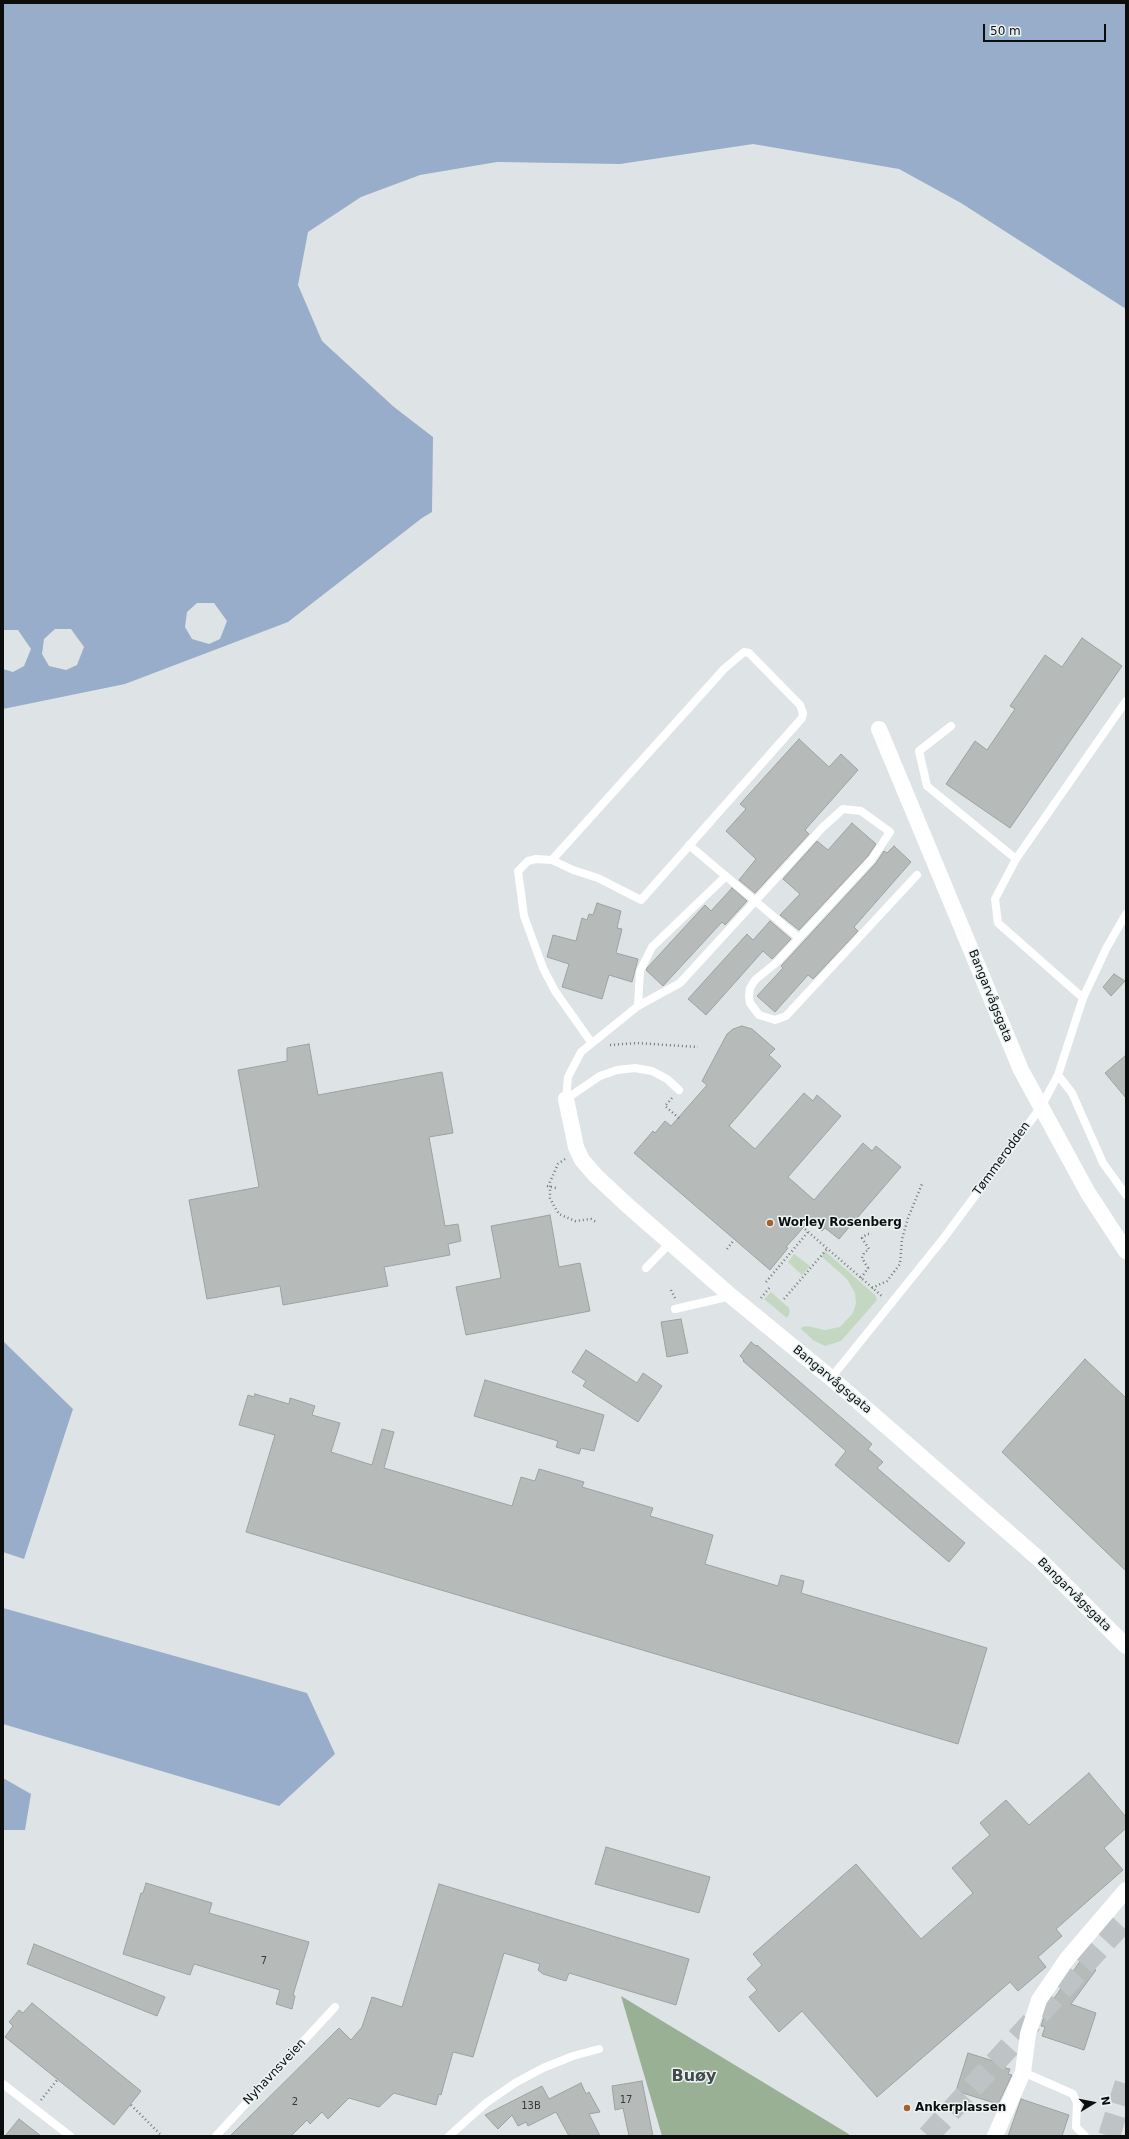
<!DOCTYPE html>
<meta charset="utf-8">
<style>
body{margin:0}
#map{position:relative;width:1129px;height:2139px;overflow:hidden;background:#dee4e5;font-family:"DejaVu Sans",sans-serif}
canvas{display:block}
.frame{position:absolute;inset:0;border:4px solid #0c0e0e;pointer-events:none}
.north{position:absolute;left:1073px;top:2083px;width:40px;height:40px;-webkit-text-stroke:3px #ebf2f2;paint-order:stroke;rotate:80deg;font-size:11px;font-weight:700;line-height:16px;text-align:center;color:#0c0e0e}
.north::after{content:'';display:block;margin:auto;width:14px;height:18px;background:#0c0e0e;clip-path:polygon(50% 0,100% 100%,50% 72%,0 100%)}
.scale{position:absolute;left:983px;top:24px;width:123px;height:18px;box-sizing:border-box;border:2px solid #0c0e0e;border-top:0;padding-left:5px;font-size:12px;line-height:14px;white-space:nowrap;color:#0c0e0e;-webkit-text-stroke:3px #ebf2f2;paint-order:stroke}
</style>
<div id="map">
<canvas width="1129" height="2139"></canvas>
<div class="frame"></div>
<div class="north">N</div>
<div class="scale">50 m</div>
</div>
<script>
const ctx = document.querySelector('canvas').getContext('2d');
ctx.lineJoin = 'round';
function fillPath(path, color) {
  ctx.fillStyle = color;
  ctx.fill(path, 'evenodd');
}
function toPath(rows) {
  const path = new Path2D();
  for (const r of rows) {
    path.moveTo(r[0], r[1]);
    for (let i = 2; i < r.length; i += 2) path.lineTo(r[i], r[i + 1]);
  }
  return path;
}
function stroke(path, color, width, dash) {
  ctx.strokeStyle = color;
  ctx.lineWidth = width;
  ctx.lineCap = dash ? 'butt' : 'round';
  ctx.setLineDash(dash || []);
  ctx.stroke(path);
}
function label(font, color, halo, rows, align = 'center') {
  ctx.font = font + ' "DejaVu Sans",sans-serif';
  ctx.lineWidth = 3;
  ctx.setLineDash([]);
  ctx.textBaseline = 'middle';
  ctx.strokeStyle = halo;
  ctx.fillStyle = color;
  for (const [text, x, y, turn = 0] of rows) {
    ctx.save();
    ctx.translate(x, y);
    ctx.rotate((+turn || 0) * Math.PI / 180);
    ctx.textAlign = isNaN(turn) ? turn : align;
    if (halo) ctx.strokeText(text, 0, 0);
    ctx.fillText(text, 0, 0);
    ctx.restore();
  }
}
fillPath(toPath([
 [825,1251,875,1295,877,1300,841,1341,825,1346,813,1340,801,1329,802,1327,807,1326,825,1330,840,1327,853,1313,856,1303,855,1293,847,1279,821,1256],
 [794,1254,810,1266,802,1275,788,1262],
 [771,1292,789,1308,790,1312,787,1318,764,1299]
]), '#c4d7c0');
fillPath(toPath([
 [621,1996,847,2133,851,2136,662,2136]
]), '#9ab095');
fillPath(toPath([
 [3,3,1126,3,1126,309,961,203,899,169,753,144,620,164,497,162,420,175,361,197,308,232,298,285,322,341,394,407,433,437,432,512,422,518,288,622,125,684,3,709,3,669,13,672,24,666,31,649,18,630,3,630],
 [197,603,214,603,227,621,220,639,209,644,192,639,185,627,187,612],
 [55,629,71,629,84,647,77,665,66,670,49,666,42,654,44,639],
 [3,1341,73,1409,24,1559,3,1552],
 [3,1608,307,1693,335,1754,279,1806,3,1724],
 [3,1778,31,1794,25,1830,3,1830]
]), '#98adc9');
const building = toPath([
 [1082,638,1122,666,1010,828,946,784,975,741,987,750,1015,709,1010,706,1045,655,1062,667,1082,638],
 [799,739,829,767,841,754,858,770,805,830,809,834,755,893,739,880,756,859,726,831,746,809,740,804,799,739],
 [852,823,876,844,868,856,799,930,780,915,800,894,783,879,817,841,828,850,852,823],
 [894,846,911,862,854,927,858,931,813,979,808,975,775,1012,757,996,783,968,781,966,876,863,884,851,887,853,894,846],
 [732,888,747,901,725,925,722,922,663,986,646,970,647,968,705,905,711,911,732,888],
 [597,903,621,911,617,928,622,929,616,953,638,959,632,982,609,975,602,999,562,987,569,964,547,957,553,935,576,941,582,918,587,920,589,914,593,915,597,903],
 [770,921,791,939,772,959,763,951,706,1015,688,999,747,934,753,940,770,921],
 [1114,974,1125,981,1111,996,1103,987,1114,974],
 [742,1026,752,1029,775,1049,769,1055,781,1066,729,1126,755,1149,804,1093,813,1101,817,1095,841,1116,788,1177,814,1200,863,1143,872,1151,876,1146,901,1167,839,1239,825,1228,822,1231,810,1220,786,1247,788,1248,770,1270,634,1153,653,1131,655,1133,665,1121,671,1126,707,1085,702,1081,727,1034,733,1029,742,1026],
 [309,1044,318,1095,442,1072,453,1133,429,1137,445,1226,458,1224,461,1241,448,1244,450,1255,384,1267,388,1286,283,1305,280,1286,207,1299,189,1200,259,1187,238,1070,287,1061,287,1048,309,1044],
 [1126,1055,1126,1098,1105,1073,1126,1055],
 [550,1215,559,1267,580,1263,590,1311,466,1335,456,1287,501,1278,491,1226,550,1215],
 [681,1319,688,1353,667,1357,661,1322,681,1319],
 [751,1342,756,1346,757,1345,872,1444,868,1449,883,1462,877,1468,965,1543,949,1562,835,1465,846,1451,743,1361,744,1360,740,1356,751,1342],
 [586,1350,637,1383,643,1373,662,1386,638,1422,583,1386,586,1381,572,1372,586,1350],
 [1085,1359,1126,1398,1126,1571,1002,1452,1085,1359],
 [485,1380,604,1415,594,1451,581,1448,579,1454,556,1447,558,1441,474,1416,485,1380],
 [255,1394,289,1404,290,1398,315,1406,312,1415,340,1423,331,1452,372,1465,382,1429,394,1432,384,1468,512,1506,521,1477,535,1481,539,1469,584,1482,582,1487,653,1508,650,1516,713,1535,705,1564,778,1586,781,1575,804,1581,801,1593,987,1648,958,1744,246,1532,275,1435,239,1425,248,1395,254,1397,255,1394],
 [1089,1773,1126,1817,1126,1828,1104,1848,1123,1870,1056,1929,1062,1936,1038,1957,1046,1967,1018,1991,1010,1982,877,2097,802,2011,779,2032,749,1997,757,1990,747,1979,762,1965,753,1954,856,1864,921,1939,973,1893,952,1868,990,1835,980,1823,1006,1800,1029,1825,1089,1773],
 [606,1847,710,1877,699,1913,595,1884,606,1847],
 [146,1883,212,1903,209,1913,309,1942,293,1995,295,1996,292,2009,276,2004,280,1990,194,1964,190,1975,123,1954,141,1893,143,1893,146,1883],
 [439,1884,689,1959,676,2005,569,1973,566,1981,543,1974,538,1970,540,1964,504,1953,473,2057,453,2052,441,2095,439,2094,436,2105,394,2093,379,2107,349,2098,328,2119,322,2112,310,2124,307,2120,291,2136,230,2136,339,2028,351,2040,362,2027,372,1997,402,2007,439,1884],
 [34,1944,165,1997,157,2016,27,1964,34,1944],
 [1081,1960,1096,1970,1071,2004,1096,2013,1084,2050,1042,2036,1045,2027,1041,2026,1047,2007,1051,2008,1055,1997,1081,1960],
 [32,2003,141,2091,114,2125,5,2037,13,2026,9,2022,19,2010,23,2013,32,2003],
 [968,2053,1006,2065,1005,2068,1010,2069,1008,2074,1012,2075,998,2104,956,2091,968,2053],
 [642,2081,653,2136,629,2136,623,2108,615,2110,612,2086,642,2081],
 [581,2083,586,2094,589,2092,600,2112,589,2114,600,2136,569,2136,556,2112,528,2126,526,2122,518,2126,512,2115,498,2129,485,2115,542,2086,549,2099,581,2083],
 [1021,2099,1069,2115,1062,2136,1008,2136,1021,2099],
 [19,2119,41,2136,5,2136,19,2119]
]);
fillPath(building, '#b6bbb9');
stroke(building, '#9da2a0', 1);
stroke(toPath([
 [928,2136,1126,1919],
 [1109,2136,1126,2082]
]), '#bec4c5', 22, [22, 11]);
stroke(toPath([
 [610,1045,637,1043,698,1047],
 [672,1098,665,1106,681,1120],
 [565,1159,558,1164,550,1182,550,1198,554,1206,559,1214,575,1221,591,1219,596,1222],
 [547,1186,556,1188],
 [799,1224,883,1297],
 [727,1249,734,1240],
 [861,1278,868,1268,862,1258,864,1253,869,1249,862,1238,867,1234,872,1234],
 [766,1282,808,1232],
 [872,1288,887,1281,900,1264,902,1239,908,1218,922,1184],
 [671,1290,675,1298],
 [761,1298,770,1287],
 [784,1299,827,1249],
 [41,2100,58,2079],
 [131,2105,162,2136]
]), '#757979', 2.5, [1, 3]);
stroke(toPath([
 [951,726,919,751,927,786,1016,859],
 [689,845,799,938],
 [552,860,724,669,744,652,749,653,800,705,803,713,802,718,641,900,598,878,573,870,552,860,536,859,528,861,518,871,524,916,543,968,555,991,591,1042],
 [1083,998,998,923,995,899,1016,859,1126,701],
 [638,1006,640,971,652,947,726,876],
 [1058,1075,1072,1093,1103,1163,1126,1195],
 [566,1099,568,1077,581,1052,638,1006,680,983,823,827,843,809,861,811,890,832,872,859,777,962,755,980,750,988,749,996,750,1003,759,1015,775,1020,786,1016,917,875],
 [566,1099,600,1076,617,1070,635,1068,652,1071,667,1079,679,1090],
 [646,1268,670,1243],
 [675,1309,731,1296],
 [831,1378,943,1239,1041,1107,1058,1075,1083,998,1107,947,1126,914],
 [1023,2072,1073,2094,1077,2103,1076,2127,1085,2136],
 [3,2084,70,2136],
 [216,2136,335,2007],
 [449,2136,486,2103,515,2083,543,2068,573,2056,599,2049]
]), '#fff', 8);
stroke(toPath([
 [879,729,1021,1070,1088,1193,1126,1251],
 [566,1099,576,1147,582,1160,596,1176,627,1205,731,1296,831,1378,1040,1560,1126,1646],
 [995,2136,1023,2072,1028,2034,1039,2000,1067,1959,1126,1890]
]), '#fff', 16);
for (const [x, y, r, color] of [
 [770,1223,4,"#a46031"],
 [907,2108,4,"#a46031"]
]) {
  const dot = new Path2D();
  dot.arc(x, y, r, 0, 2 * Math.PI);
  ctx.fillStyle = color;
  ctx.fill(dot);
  stroke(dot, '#ebf2f2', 1.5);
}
label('10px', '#363939', null, [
 ["7",264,1961],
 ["17",626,2100],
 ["2",295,2102],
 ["13B",531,2106]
]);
label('12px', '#0c0e0e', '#ebf2f2', [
 ["Bangarvågsgata",990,996,68],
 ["Tømmerodden",1002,1159,-54],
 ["Bangarvågsgata",832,1380,40],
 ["Bangarvågsgata",1074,1595,45],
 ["Nyhavnsveien",275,2072,-47]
]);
label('bold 12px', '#0c0e0e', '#ebf2f2', [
 ["Worley Rosenberg",778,1223],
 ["Ankerplassen",915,2108]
], 'left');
label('bold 16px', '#444949', '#ebf2f2', [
 ["Buøy",694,2077]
]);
</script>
